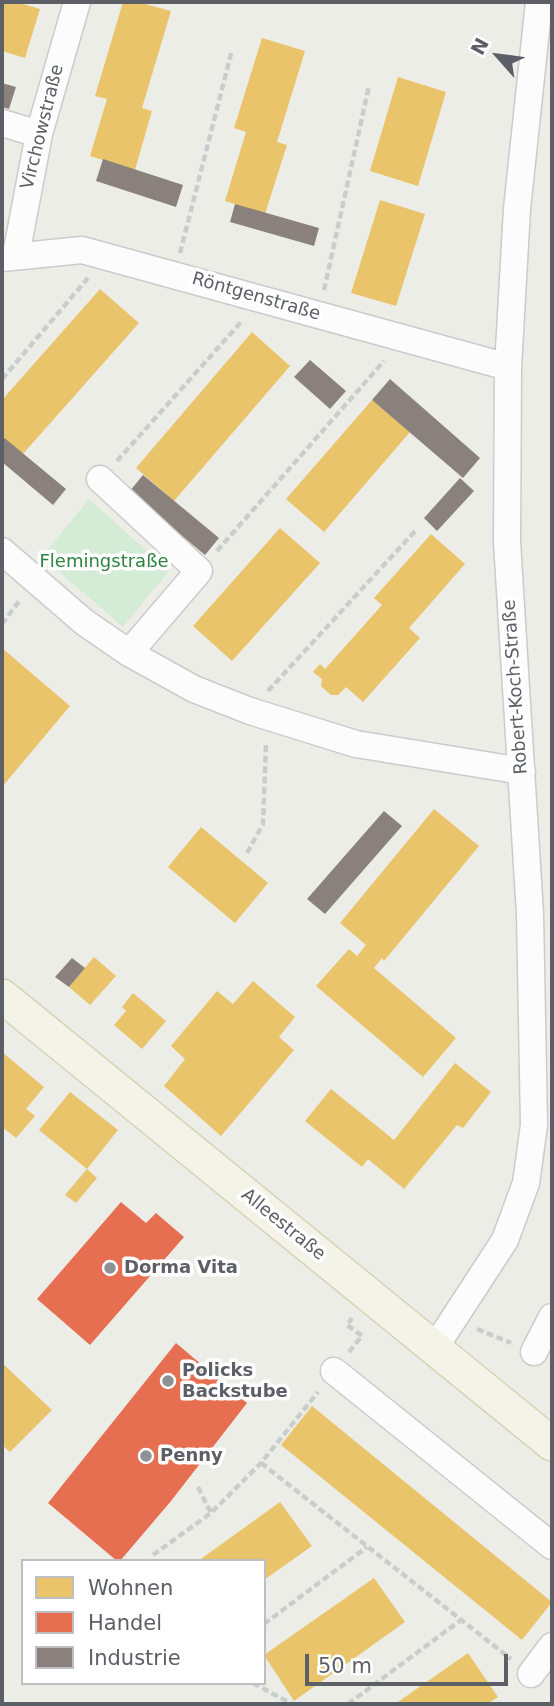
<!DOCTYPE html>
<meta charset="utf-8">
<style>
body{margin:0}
#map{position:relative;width:554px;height:1706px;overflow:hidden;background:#edede8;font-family:"DejaVu Sans",sans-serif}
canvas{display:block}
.frame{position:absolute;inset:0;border:4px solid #5c5f66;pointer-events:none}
.legend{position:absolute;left:21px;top:1559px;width:245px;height:126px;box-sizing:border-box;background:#fff;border:2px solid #bebfc2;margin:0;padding:9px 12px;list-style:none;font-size:21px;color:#5c5f66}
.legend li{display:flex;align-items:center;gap:14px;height:35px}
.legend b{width:35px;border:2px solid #bebfc2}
.north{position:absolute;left:463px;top:21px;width:70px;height:70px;-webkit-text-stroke:5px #fff;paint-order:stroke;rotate:298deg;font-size:19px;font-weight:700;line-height:28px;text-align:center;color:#5c5f66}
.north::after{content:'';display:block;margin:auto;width:24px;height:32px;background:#5c5f66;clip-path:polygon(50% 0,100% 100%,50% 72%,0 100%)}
.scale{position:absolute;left:305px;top:1654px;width:203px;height:32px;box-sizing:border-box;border:4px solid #5c5f66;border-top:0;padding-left:9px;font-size:21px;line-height:24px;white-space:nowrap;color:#5c5f66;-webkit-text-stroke:5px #fff;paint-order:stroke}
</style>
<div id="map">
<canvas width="554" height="1706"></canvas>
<div class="frame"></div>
<ul class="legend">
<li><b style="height:19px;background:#e9c46a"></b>Wohnen</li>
<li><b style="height:19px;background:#e76f51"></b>Handel</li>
<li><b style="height:19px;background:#8a817c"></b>Industrie</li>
</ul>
<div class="north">N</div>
<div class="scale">50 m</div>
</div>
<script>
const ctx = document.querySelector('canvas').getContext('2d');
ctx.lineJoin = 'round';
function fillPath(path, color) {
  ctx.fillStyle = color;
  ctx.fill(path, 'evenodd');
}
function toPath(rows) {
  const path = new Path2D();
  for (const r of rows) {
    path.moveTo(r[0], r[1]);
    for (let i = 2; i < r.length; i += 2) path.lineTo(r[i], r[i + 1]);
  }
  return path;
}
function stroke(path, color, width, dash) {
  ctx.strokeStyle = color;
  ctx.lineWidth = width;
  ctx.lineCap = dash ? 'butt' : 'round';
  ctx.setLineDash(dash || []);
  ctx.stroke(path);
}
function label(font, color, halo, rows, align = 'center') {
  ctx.font = font + ' "DejaVu Sans",sans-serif';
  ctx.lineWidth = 7;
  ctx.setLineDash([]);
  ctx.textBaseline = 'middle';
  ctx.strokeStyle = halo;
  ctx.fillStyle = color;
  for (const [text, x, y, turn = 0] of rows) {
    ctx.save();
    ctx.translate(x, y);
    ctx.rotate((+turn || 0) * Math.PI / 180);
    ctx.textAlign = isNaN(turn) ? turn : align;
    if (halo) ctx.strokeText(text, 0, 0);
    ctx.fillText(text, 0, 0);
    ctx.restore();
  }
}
fillPath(toPath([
 [89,499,169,571,123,627,42,557]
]), '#d4ebd5');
fillPath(toPath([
 [2,2,16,2,40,9,25,58,2,51],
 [123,2,138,2,171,11,142,108,152,111,135,170,90,156,107,99,95,96],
 [262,38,305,51,277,142,287,145,265,214,225,201,246,132,234,128],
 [398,77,446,92,418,186,370,171],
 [380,200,425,214,396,306,351,293],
 [100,289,139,323,22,455,2,436,2,400],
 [252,332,290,366,174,501,136,468],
 [372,400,410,432,324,532,286,499],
 [280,528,320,563,232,661,193,626],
 [431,534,465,564,409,628,420,638,363,702,346,687,338,695,331,695,321,686,322,679,313,672,320,664,325,669,382,605,374,598],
 [2,648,70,706,2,787],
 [434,809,479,846,384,961,382,958,374,968,456,1038,423,1077,316,986,349,949,357,956,366,945,340,923],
 [201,827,268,883,235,923,168,867],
 [94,957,116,976,90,1005,69,987],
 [253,981,295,1017,279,1037,294,1050,221,1136,164,1086,185,1059,171,1046,217,991,233,1004],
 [133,993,166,1021,142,1049,114,1025,126,1011,122,1007],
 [2,1052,44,1087,26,1109,35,1116,16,1138,2,1127],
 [455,1063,491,1092,463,1128,457,1125,404,1189,368,1159,362,1167,305,1121,331,1089,394,1140],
 [70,1092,118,1130,87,1169,39,1130],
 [87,1169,97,1178,76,1203,65,1195],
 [2,1363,52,1410,10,1452,2,1445],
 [312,1406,552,1602,522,1640,281,1445],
 [280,1502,312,1546,264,1580,264,1561,198,1561],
 [374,1578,405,1622,294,1701,264,1655],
 [468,1653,498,1697,487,1704,395,1704]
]), '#e9c46a');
fillPath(toPath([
 [121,1202,146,1223,156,1213,184,1237,90,1345,37,1299],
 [176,1343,247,1403,171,1501,120,1561,117,1561,48,1503]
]), '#e76f51');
fillPath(toPath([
 [2,83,16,87,9,109,2,107],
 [103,159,183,185,176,207,96,181],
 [235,204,319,228,314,246,230,222],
 [310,360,346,391,330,409,294,377],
 [390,379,480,458,463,478,372,400],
 [2,436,66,489,53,505,2,462],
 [143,475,219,538,205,555,129,492],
 [460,478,474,491,437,531,424,518],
 [384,811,402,826,325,914,307,899],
 [72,958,85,968,69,987,55,977]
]), '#8a817c');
const minor = toPath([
 [2,123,39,134],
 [16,255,39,134,77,2],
 [2,258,82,250,508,367],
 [100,479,199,571,129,653],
 [2,551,84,622,129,653,194,689,250,711,356,744,522,771],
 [434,1349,505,1240,526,1183,534,1125,530,914,507,542,508,367,517,209,539,2],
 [534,1352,552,1317],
 [334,1371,552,1546],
 [531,1674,552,1646]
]);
const major = toPath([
 [2,996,552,1444]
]);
stroke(minor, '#cacbca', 29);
stroke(major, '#d6d3b4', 36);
stroke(toPath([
 [180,253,232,50],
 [324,290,369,86],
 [2,379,88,278],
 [117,461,242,321],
 [217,551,384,361],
 [2,624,20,600],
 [268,691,417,529],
 [247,853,263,824,266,743],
 [477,1329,511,1343],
 [349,1352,362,1336,347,1325,352,1318],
 [261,1463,511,1659],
 [198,1487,211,1513],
 [153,1555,211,1513,261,1463,318,1392],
 [264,1624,367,1547],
 [253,1683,292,1704],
 [348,1704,461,1620]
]), '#c9cecc', 4.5, [7, 3.5]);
stroke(minor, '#fcfcfc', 26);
stroke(major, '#f3f3e8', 33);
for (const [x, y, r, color] of [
 [110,1268,7,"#8f9194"],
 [168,1381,7,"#8f9194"],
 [146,1456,7,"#8f9194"]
]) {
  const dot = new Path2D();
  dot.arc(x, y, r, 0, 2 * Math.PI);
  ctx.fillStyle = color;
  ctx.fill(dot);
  stroke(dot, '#fff', 2.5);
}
label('18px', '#5c5f66', '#fff', [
 ["Virchowstraße",43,127,-76],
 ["Röntgenstraße",256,297,16],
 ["Robert-Koch-Straße",516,687,-94],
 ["Alleestraße",283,1225,39]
]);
label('18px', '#2e8340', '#fff', [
 ["Flemingstraße",104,562]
]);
label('bold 18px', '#5c5f66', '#fff', [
 ["Dorma Vita",124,1268],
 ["Policks",182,1371],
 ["Backstube",182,1392],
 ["Penny",160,1456]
], 'left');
</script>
